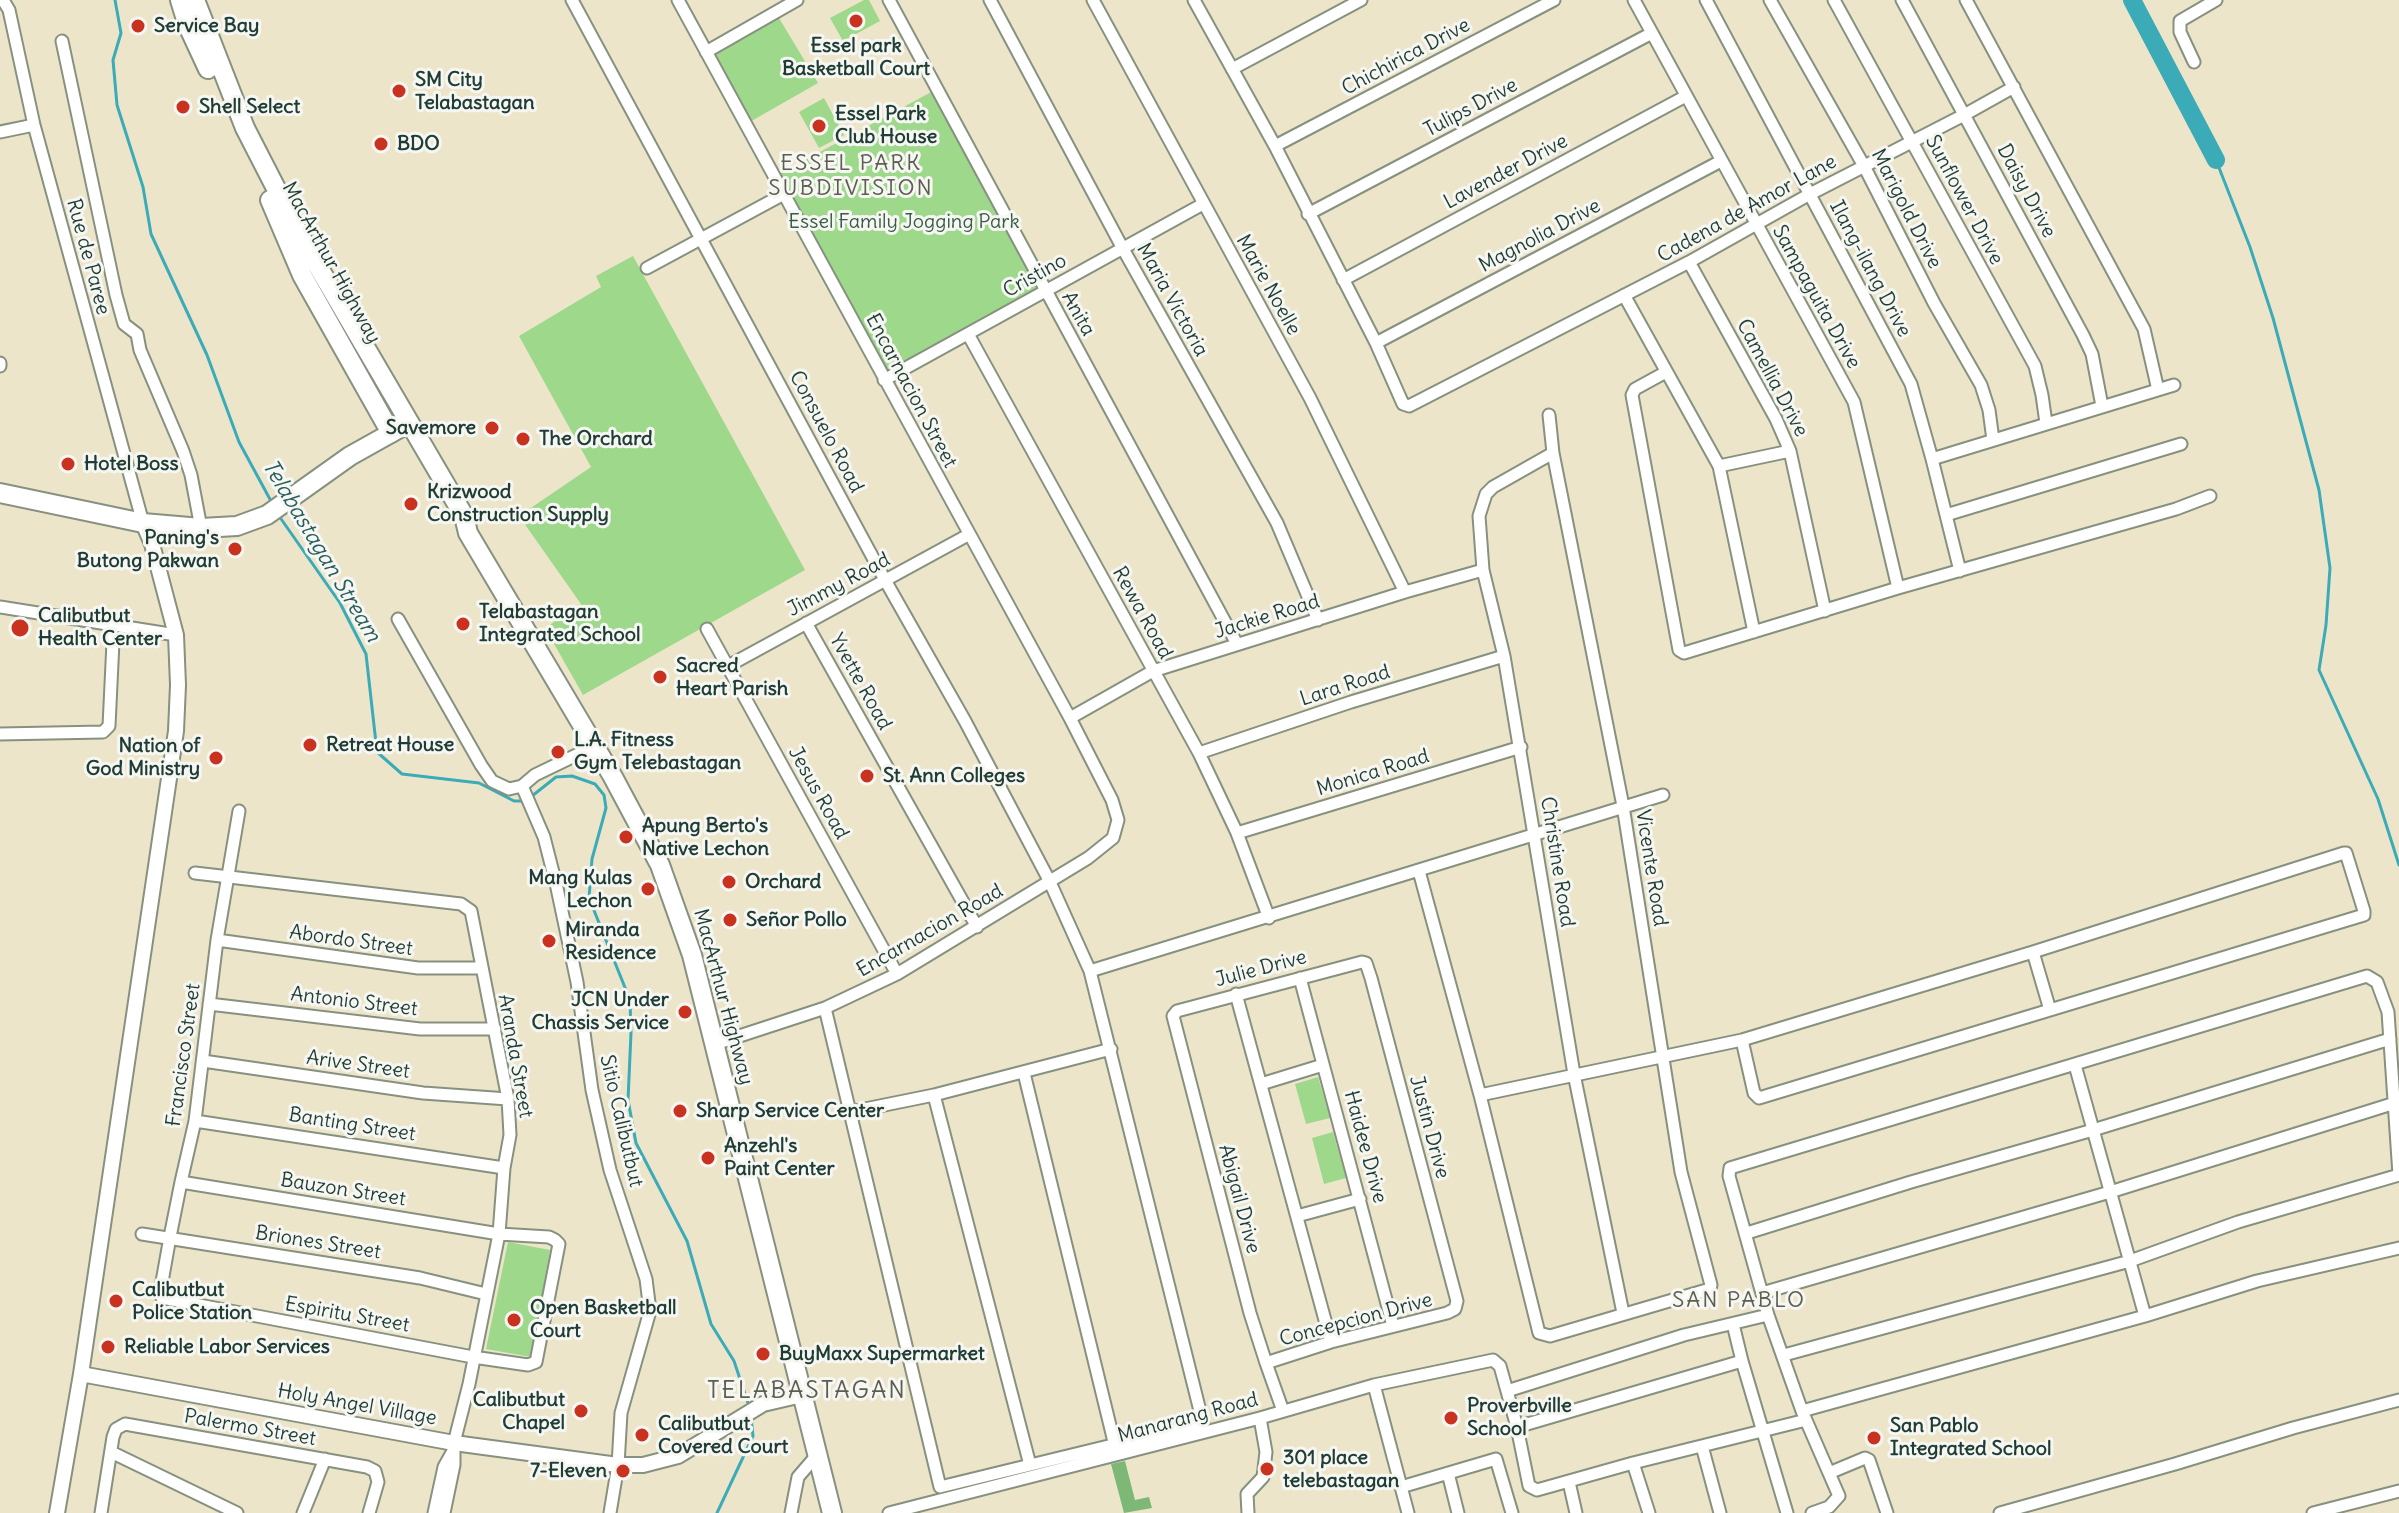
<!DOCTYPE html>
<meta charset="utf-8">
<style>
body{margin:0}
canvas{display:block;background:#ede5ca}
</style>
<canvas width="2399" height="1513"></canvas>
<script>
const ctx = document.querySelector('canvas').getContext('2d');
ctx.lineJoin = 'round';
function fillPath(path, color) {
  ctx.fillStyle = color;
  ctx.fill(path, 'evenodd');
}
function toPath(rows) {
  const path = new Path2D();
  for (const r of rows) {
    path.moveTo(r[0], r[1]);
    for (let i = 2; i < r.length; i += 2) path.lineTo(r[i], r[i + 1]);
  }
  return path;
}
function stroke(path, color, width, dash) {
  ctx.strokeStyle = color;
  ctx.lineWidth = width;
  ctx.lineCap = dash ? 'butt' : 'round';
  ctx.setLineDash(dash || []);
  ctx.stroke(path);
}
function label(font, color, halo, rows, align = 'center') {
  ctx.font = font + ' Delius,sans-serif';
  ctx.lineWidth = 6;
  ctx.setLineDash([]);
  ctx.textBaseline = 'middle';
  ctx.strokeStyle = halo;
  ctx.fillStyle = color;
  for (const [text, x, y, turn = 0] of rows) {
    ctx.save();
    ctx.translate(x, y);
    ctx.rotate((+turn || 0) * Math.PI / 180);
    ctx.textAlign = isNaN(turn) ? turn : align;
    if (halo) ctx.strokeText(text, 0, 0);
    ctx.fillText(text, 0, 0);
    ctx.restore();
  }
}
fillPath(toPath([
 [864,0,869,0,880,21,843,41,830,18],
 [776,13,818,83,748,123,708,52],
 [935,90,1042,290,884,374,777,175],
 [824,98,844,135,819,148,799,112],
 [633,256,805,570,583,695,545,628,581,604,519,516,591,467,519,336,601,287,596,276],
 [1318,1077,1330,1118,1306,1124,1295,1084],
 [1333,1132,1346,1178,1324,1184,1312,1138],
 [508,1242,550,1250,531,1357,486,1349]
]), '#9ed88b');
fillPath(toPath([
 [1125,1461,1135,1500,1149,1497,1152,1508,1124,1513,1111,1464]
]), '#7eb877');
stroke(toPath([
 [115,0,121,33,113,60,117,105,143,187,151,234,207,355,239,442,272,503],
 [2216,160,2250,247,2273,318,2319,490,2330,568,2326,625,2319,670,2378,799,2399,865],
 [279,516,340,603,366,654,377,752,402,774,479,783,514,801,527,801],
 [532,796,556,777,572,776,595,784,604,795,606,808,592,859,589,898,630,1000,631,1033,628,1100,636,1143,687,1241,711,1324,734,1361,749,1406],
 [717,1513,753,1436,751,1417]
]), '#3babb8', 3);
stroke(toPath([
 [2132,0,2216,160]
]), '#3babb8', 18);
const minor = toPath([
 [3,0,9,10,34,125,143,523],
 [572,0,885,580,965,721,1049,880,1090,971,1203,1423,940,1487,825,1008],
 [678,0,1070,718,1112,800,1118,820,1113,838,1088,858,897,974,825,1008,715,1044],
 [889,0,1237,644],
 [990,0,1122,247,1277,523,1318,620],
 [1093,0,1310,398,1405,592],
 [1194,0,1275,146,1376,343,1403,404,1409,406,1689,262,1810,194,1964,115,2014,87],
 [1634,0,1854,402,1898,588],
 [1706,0,1911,384,1932,459,1960,571],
 [1770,0,1864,166,1934,303,1981,385,1989,410,1993,440],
 [1834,0,2035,366,2042,395,2046,423],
 [1902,0,2083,335,2092,354,2102,406],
 [1966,0,2144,329,2158,390],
 [62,41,116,295,124,324,137,334,140,350,183,451,191,475,201,528],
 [706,52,797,0],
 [2194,62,2180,32,2180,21,2216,0],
 [1232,69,1361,0],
 [0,132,34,125],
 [1275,146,1554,0],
 [1308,214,1652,33],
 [1689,262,1776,419,1790,451,1825,611],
 [647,268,784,194],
 [1343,280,1686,96],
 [1624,295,1719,466,1754,632],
 [968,334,1199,753,1237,833,1269,918],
 [1376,343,1721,161],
 [0,363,0,366],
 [1666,372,1635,389,1632,395,1679,650,1684,653,1898,588,2176,509,2210,496],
 [884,380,1203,204],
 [1553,453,1493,487,1486,494,1479,516,1483,570,1504,656,1574,1074,1623,1313],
 [1932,459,2174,385],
 [1719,466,1790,451],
 [1946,515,2181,444],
 [0,607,176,635],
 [398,619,481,765,492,781,509,789,522,786,535,775,595,746],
 [806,623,977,927],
 [707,629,897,974],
 [728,666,968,535],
 [1070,718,1153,671,1405,592,1483,570],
 [0,734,103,732,109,726,113,642,109,625],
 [1199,753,1351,702,1504,656],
 [522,786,544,837,557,888,577,982,592,1090,610,1170,646,1279,650,1311,621,1413,618,1465,610,1513],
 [1237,833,1521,747],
 [1419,871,1480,1095,1539,1333,1550,1336,1710,1289,1711,1285,1681,1172,1623,806,1553,453,1549,415],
 [195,873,461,904,471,911,508,1099,510,1135,504,1168,499,1234,469,1384,454,1443,454,1465,444,1513],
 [217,940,418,968,481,968],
 [2033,952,2050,1010],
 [1090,971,1663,795],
 [1300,978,1393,1326],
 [1236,994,1331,1342],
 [209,1004,420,1029,495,1029],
 [203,1061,423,1093,508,1099],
 [2075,1065,2145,1316],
 [1024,1073,1115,1446],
 [1261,1084,1323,1065],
 [934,1095,1030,1465],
 [1480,1095,1742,1040,2033,952,2344,853,2346,853,2364,911,2364,915,1759,1098,1754,1093,1742,1040],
 [850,1112,934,1095,1111,1049],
 [195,1121,504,1168],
 [181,1182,499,1234,549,1237,555,1240,559,1244,536,1362,528,1365,473,1357,162,1298,160,1293,170,1237,181,1182,195,1121,217,940,239,811],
 [1297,1216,1360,1199],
 [1747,1233,1911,1182,2093,1130,2390,1039],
 [142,1234,420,1278,486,1294],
 [1762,1293,2110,1192,2395,1103],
 [1733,1324,1742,1361,1787,1513],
 [1784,1355,2130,1261,2238,1222,2399,1175],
 [1266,1363,1331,1342,1447,1313,1455,1309,1457,1301,1371,978,1366,963,1362,962,1177,1011,1173,1016,1250,1313,1266,1363,1283,1411],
 [1374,1385,1408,1513],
 [1507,1391,1684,1335,1768,1315],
 [1802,1411,2145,1316,2257,1281,2399,1248],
 [1517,1427,1742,1361],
 [1702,1446,1720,1513],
 [111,1452,237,1513],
 [1633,1463,1649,1513],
 [1448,1473,1458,1513],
 [1829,1473,1865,1458,1869,1460,1887,1513],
 [1569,1482,1576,1513],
 [1401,1487,1496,1459,1512,1513],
 [101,1513,113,1437,116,1429,125,1424,367,1467,375,1471,378,1482,369,1513],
 [303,1513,325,1459],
 [434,1513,444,1467,453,1451],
 [791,1513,798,1477,817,1455],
 [889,1513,1260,1418,1374,1385,1493,1360,1500,1366,1517,1427,1529,1486,1537,1490,1633,1463,1806,1420],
 [1248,1513,1247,1494,1263,1477,1266,1452,1260,1418],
 [1812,1513,1829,1507,1839,1496,1802,1411,1768,1315,1729,1176,1730,1168,2367,976,2377,982,2388,1012,2399,1175],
 [2000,1513,2175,1464,2293,1428,2399,1400],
 [2313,1513,2399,1491]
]);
const tertiary = toPath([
 [81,1374,454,1443,618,1465,643,1465,678,1456,763,1404,802,1395],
 [57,1513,81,1374,176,731,178,685,176,635,152,544,143,523]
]);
const primary = toPath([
 [0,493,143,523,201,528,237,526,267,515,350,456,409,423]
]);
const trunk = toPath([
 [180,0,188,26,208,69],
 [195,0,245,128,302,239,464,516,468,533,613,777,660,865,692,955,832,1513],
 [270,200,302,275,391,433]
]);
stroke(minor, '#86917f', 15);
stroke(tertiary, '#86917f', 18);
stroke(primary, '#86917f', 22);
stroke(trunk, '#86917f', 22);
stroke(minor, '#fff', 11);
stroke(tertiary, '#fff', 14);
stroke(primary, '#fff', 18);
stroke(trunk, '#fff', 18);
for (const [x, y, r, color] of [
 [856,21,8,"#c8321e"],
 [138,26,8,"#c8321e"],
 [399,91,8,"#c8321e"],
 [183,107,8,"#c8321e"],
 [819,126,8,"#c8321e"],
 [381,144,8,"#c8321e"],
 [492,428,8,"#c8321e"],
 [523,439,8,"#c8321e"],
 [68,464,8,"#c8321e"],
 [411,504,8,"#c8321e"],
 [235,549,8,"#c8321e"],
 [463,624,8,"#c8321e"],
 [20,628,10,"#c8321e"],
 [660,677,8,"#c8321e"],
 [310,745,8,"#c8321e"],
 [558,752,8,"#c8321e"],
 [216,758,8,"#c8321e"],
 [867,776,8,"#c8321e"],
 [626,837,8,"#c8321e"],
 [729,882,8,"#c8321e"],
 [648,889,8,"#c8321e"],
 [730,920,8,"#c8321e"],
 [549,941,8,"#c8321e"],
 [685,1012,8,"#c8321e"],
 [680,1111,8,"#c8321e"],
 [708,1158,8,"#c8321e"],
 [116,1301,8,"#c8321e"],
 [514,1320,8,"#c8321e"],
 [108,1347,8,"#c8321e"],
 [763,1354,8,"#c8321e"],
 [581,1411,8,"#c8321e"],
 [1451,1418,8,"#c8321e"],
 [642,1435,8,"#c8321e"],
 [1874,1438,8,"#c8321e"],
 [1267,1469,8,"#c8321e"],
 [623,1471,8,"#c8321e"]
]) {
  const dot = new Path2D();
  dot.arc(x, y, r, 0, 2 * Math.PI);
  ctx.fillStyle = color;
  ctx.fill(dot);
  stroke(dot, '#f6f6f2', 3);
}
label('bold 20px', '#1f3d34', '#f6f6f2', [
 ["Service Bay",154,26],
 ["Essel park",856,46,"center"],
 ["Basketball Court",856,69,"center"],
 ["SM City",415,80],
 ["Telabastagan",415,103],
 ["Shell Select",199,107],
 ["Essel Park",835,114],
 ["Club House",835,137],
 ["BDO",397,144],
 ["Savemore",476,428,"right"],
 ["The Orchard",539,439],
 ["Hotel Boss",84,464],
 ["Krizwood",427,492],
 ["Construction Supply",427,515],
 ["Paning's",219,538,"right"],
 ["Butong Pakwan",219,561,"right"],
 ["Telabastagan",479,612],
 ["Integrated School",479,635],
 ["Calibutbut",38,616],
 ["Health Center",38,639],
 ["Sacred",676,666],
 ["Heart Parish",676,689],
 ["L.A. Fitness",574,740],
 ["Gym Telebastagan",574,763],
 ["Retreat House",326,745],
 ["Nation of",200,746,"right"],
 ["God Ministry",200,769,"right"],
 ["St. Ann Colleges",883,776],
 ["Apung Berto's",642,826],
 ["Native Lechon",642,849],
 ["Mang Kulas",632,878,"right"],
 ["Lechon",632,901,"right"],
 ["Orchard",745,882],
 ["Señor Pollo",746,920],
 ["Miranda",565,930],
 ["Residence",565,953],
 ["JCN Under",669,1000,"right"],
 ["Chassis Service",669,1023,"right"],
 ["Sharp Service Center",696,1111],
 ["Anzehl's",724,1146],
 ["Paint Center",724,1169],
 ["Calibutbut",132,1290],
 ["Police Station",132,1313],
 ["Open Basketball",530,1308],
 ["Court",530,1331],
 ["Reliable Labor Services",124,1347],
 ["BuyMaxx Supermarket",779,1354],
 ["Calibutbut",565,1400,"right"],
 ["Chapel",565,1423,"right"],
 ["Proverbville",1467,1406],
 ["School",1467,1429],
 ["Calibutbut",658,1424],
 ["Covered Court",658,1447],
 ["San Pablo",1890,1426],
 ["Integrated School",1890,1449],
 ["301 place",1283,1458],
 ["telebastagan",1283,1481],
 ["7-Eleven",607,1471,"right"]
], 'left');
label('20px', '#1f3d34', '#f6f6f2', [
 ["Chichirica Drive",1406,57,-28],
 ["Tulips Drive",1471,108,-28],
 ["Lavender Drive",1506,172,-28],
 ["Daisy Drive",2026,191,62],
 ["Sunflower Drive",1964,200,62],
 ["Cadena de Amor Lane",1747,209,-29],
 ["Marigold Drive",1906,209,63],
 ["Magnolia Drive",1540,236,-28],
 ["Rue de Paree",88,257,75],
 ["MacArthur Highway",331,263,61],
 ["Ilang-ilang Drive",1870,269,62],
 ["Cristino",1035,276,-29],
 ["Marie Noelle",1268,285,61],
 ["Sampaguita Drive",1816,297,61],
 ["Maria Victoria",1172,300,61],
 ["Anita",1078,314,61],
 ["Camellia Drive",1772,378,62],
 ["Encarnacion Street",911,391,62],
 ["Consuelo Road",826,432,62],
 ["Jimmy Road",839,585,-28],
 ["Rewa Road",1142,613,61],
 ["Jackie Road",1267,617,-17],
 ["Yvette Road",860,682,61],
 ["Lara Road",1345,686,-18],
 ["Monica Road",1373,773,-17],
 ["Jesus Road",818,793,61],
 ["Christine Road",1557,862,81],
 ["Vicente Road",1651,868,81],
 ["Encarnacion Road",930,931,-30],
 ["Abordo Street",351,941,8],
 ["Julie Drive",1261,969,-15],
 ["MacArthur Highway",723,997,75],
 ["Antonio Street",354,1002,7],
 ["Francisco Street",184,1055,-82],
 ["Aranda Street",515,1056,80],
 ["Arive Street",358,1065,8],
 ["Sitio Calibutbut",621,1121,77],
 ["Banting Street",352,1125,9],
 ["Justin Drive",1429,1127,75],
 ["Haidee Drive",1365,1147,75],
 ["Bauzon Street",343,1190,9],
 ["Abigail Drive",1239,1199,75],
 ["Briones Street",318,1243,9],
 ["Espiritu Street",347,1315,10],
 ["Concepcion Drive",1356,1320,-15],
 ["Holy Angel Village",357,1405,10],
 ["Manarang Road",1188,1418,-15],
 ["Palermo Street",250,1428,10]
]);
label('20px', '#385c45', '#f6f6f2', [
 ["Essel Family Jogging Park",904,222]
]);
ctx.letterSpacing = '2px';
label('22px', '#5c5e50', '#f6f6f2', [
 ["ESSEL PARK",851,164],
 ["SUBDIVISION",851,189],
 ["SAN PABLO",1739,1301]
]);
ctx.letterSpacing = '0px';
label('italic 22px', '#275e5c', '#f6f6f2', [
 ["Telabastagan Stream",321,551,59]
]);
ctx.letterSpacing = '2px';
label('24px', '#5c5e50', '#f6f6f2', [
 ["TELABASTAGAN",807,1391]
]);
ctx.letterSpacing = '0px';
</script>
